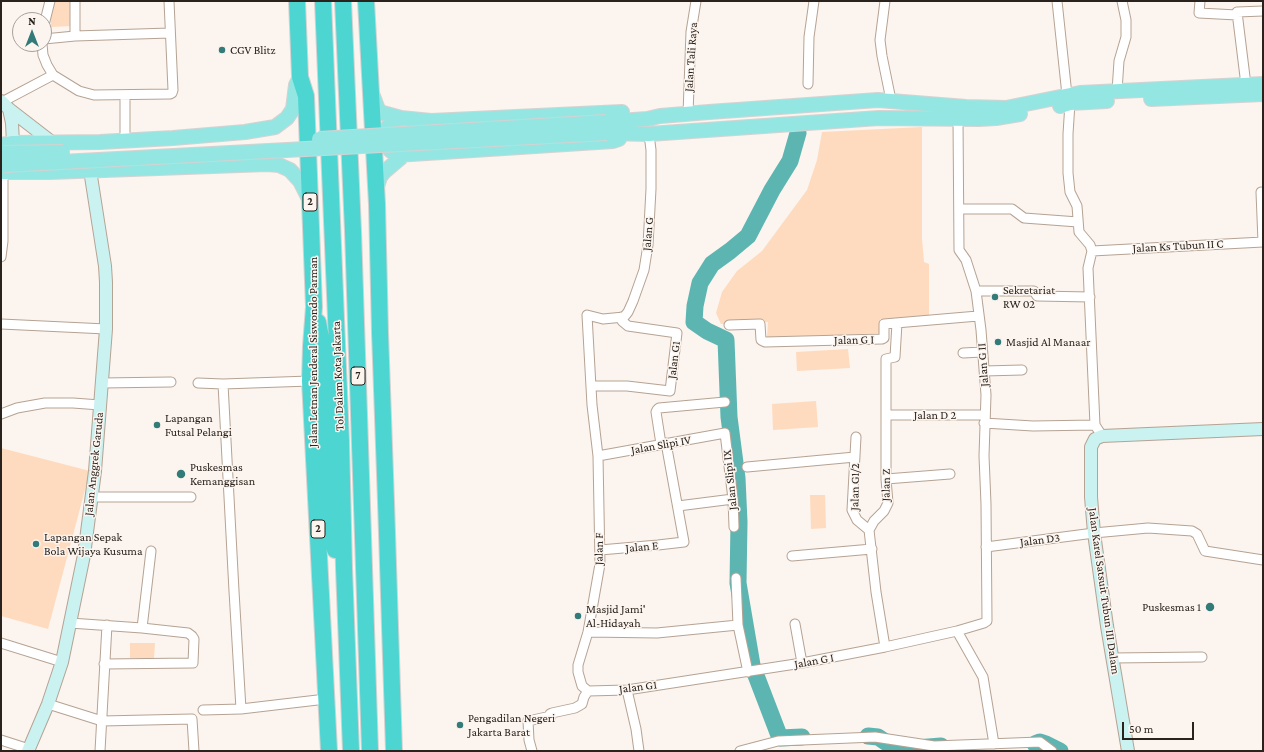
<!DOCTYPE html>
<style>
body{margin:0}
#map{position:relative;width:1264px;height:752px;overflow:hidden;background:#fcf4ee;font-family:"Crimson Pro",serif}
canvas{display:block}
.frame{position:absolute;inset:0;border:2px solid #2a231d;pointer-events:none}
.north{position:absolute;left:12px;top:12px;width:40px;height:40px;box-sizing:border-box;background:#fcf4ee;border:1px solid #a8a09a;border-radius:50%;rotate:0deg;font-size:11px;font-weight:700;line-height:16px;text-align:center;color:#2a231d}
.north::after{content:'';display:block;margin:auto;width:14px;height:18px;background:#337b79;clip-path:polygon(50% 0,100% 100%,50% 72%,0 100%)}
.scale{position:absolute;left:1122px;top:722px;width:72px;height:18px;box-sizing:border-box;border:2px solid #2a231d;border-top:0;padding-left:5px;font-size:12px;line-height:14px;white-space:nowrap;color:#2a231d;-webkit-text-stroke:3px #fcf4ee;paint-order:stroke}
</style>
<div id="map">
<canvas width="1264" height="752"></canvas>
<div class="frame"></div>
<div class="north">N</div>
<div class="scale">50 m</div>
</div>
<script>
const ctx = document.querySelector('canvas').getContext('2d');
ctx.lineJoin = 'round';
function fillPath(path, color) {
  ctx.fillStyle = color;
  ctx.fill(path, 'evenodd');
}
function toPath(rows) {
  const path = new Path2D();
  for (const r of rows) {
    path.moveTo(r[0], r[1]);
    for (let i = 2; i < r.length; i += 2) path.lineTo(r[i], r[i + 1]);
  }
  return path;
}
function stroke(path, color, width, dash) {
  ctx.strokeStyle = color;
  ctx.lineWidth = width;
  ctx.lineCap = dash ? 'butt' : 'round';
  ctx.setLineDash(dash || []);
  ctx.stroke(path);
}
function label(font, color, halo, rows, align = 'center') {
  ctx.font = font + ' "Crimson Pro",serif';
  ctx.lineWidth = 3;
  ctx.setLineDash([]);
  ctx.textBaseline = 'middle';
  ctx.strokeStyle = halo;
  ctx.fillStyle = color;
  for (const [text, x, y, turn = 0] of rows) {
    ctx.save();
    ctx.translate(x, y);
    ctx.rotate((+turn || 0) * Math.PI / 180);
    ctx.textAlign = isNaN(turn) ? turn : align;
    if (halo) ctx.strokeText(text, 0, 0);
    ctx.fillText(text, 0, 0);
    ctx.restore();
  }
}
fillPath(toPath([
 [52,1,72,1,72,26,51,27,50,5],
 [922,127,922,239,924,262,929,264,929,318,880,319,881,333,793,337,767,337,768,322,721,324,716,313,722,292,737,271,762,251,807,190,817,160,822,132],
 [848,349,850,368,797,371,796,352],
 [816,401,818,427,773,430,772,404],
 [1,448,90,471,48,629,1,616],
 [810,495,825,495,826,528,811,529],
 [130,643,155,643,154,658,130,658]
]), '#fedbbe');
stroke(toPath([
 [798,133,790,161,772,190,748,236,730,251,712,264,700,283,695,306,694,322,707,331,726,340,729,417,737,478,739,522,738,583,752,665,780,738,802,737],
 [868,736,878,737,890,745,904,749,941,746],
 [1035,744,1040,742,1046,744,1060,751]
]), '#5db5b2', 17);
const street = toPath([
 [885,1,880,40,882,56,891,100],
 [1057,1,1067,95],
 [1200,1,1199,13,1237,15],
 [44,25,50,1],
 [75,36,75,1],
 [44,39,75,36,170,33],
 [42,44,43,55,47,65,53,75,79,91,94,95,170,94,172,93,173,90,169,1],
 [808,84,809,37,814,1],
 [1246,85,1237,12,1263,11],
 [1117,91,1119,61,1126,37,1126,20,1122,1],
 [125,95,125,141],
 [2,102,53,75],
 [1070,103,1068,134,1068,173,1070,192,1077,206,1079,232,1090,245,1092,251,1088,268,1095,425,1102,436],
 [688,114,691,32,696,1],
 [649,134,651,150,651,189,648,245,644,270,633,301,628,312,624,317,603,319,587,315,592,405,598,456,600,564,588,632,578,665,578,672,582,686,588,691,627,690,802,663,885,647,957,631,984,623,987,621,986,504,984,456,986,395,981,330,976,291,966,260,959,250,958,119],
 [1261,192,1263,242],
 [959,209,1012,209,1024,218,1078,222],
 [1092,251,1263,242],
 [1,257,3,241,3,172],
 [976,291,1034,291,1037,296,1090,297],
 [1,324,106,329],
 [729,325,760,324,761,340,765,342,882,339,884,338,884,324,978,316],
 [963,353,982,352],
 [984,371,1022,370],
 [102,383,171,382],
 [198,383,223,384,310,381],
 [223,384,234,591,241,709],
 [591,386,627,386,670,391,677,333,628,326,622,321,621,317],
 [1,414,17,408,45,403,73,403,100,405],
 [886,415,985,415],
 [984,423,1033,426,1095,425],
 [856,437,852,510,857,520,869,530],
 [661,444,656,412,657,410,659,408,725,402],
 [598,456,725,433,733,499,734,527],
 [747,467,855,457],
 [886,479,950,474],
 [91,497,191,497],
 [678,506,733,499],
 [986,547,1094,533,1148,528,1192,531,1197,534,1205,551,1263,560],
 [600,550,658,545,684,542,666,443],
 [792,556,872,549],
 [736,578,738,625,748,672],
 [70,623,142,628,188,633,192,636,194,639,193,663,104,664],
 [795,624,802,663],
 [142,628,151,551],
 [957,631,983,677,994,744],
 [588,632,657,633,738,625],
 [1,643,62,662],
 [885,647,876,592,869,530,874,521,884,511,888,503,886,479,886,359,895,357,897,323],
 [1112,658,1202,657],
 [627,690,636,729,639,751],
 [48,704,102,721,192,719,194,751],
 [203,710,241,709,326,699],
 [1,740,29,749],
 [100,751,107,625],
 [532,751,529,740,528,721,551,716,550,714,552,713,575,708,582,704,584,697,588,691],
 [740,751,778,741,875,737,934,746,1040,742,1052,751]
]);
const secondary = toPath([
 [1,101,9,109,53,143],
 [9,109,12,123,13,143],
 [28,751,48,704,62,662,84,555,95,471,106,329,106,282,105,266,90,170],
 [1128,751,1107,626,1094,533,1091,497,1091,447,1095,439,1102,436,1263,429]
]);
const primary = toPath([
 [373,96,377,107,379,111,383,113,401,118,431,121,622,112],
 [1151,99,1263,94],
 [1060,106,1070,103,1107,101],
 [401,118,394,121,388,127,385,135,386,143,390,150,396,155,613,141,619,139],
 [606,122,647,119,660,116,709,112,878,100,966,107,1006,108,1080,93,1263,84],
 [607,133,649,134,879,118,979,119,996,118,1020,114],
 [1,145,13,143,100,142,173,138,245,132,275,127,287,118,293,109,296,85,300,77],
 [1,172,50,172,267,164,279,165,290,170,300,181,310,201],
 [376,190,380,177,384,172,404,155]
]);
const highway = toPath([
 [297,1,300,77,306,96,314,307,311,346,310,381,329,751],
 [323,1,341,441,344,568,351,751],
 [343,1,353,231,370,751],
 [366,1,377,204,380,333,386,502,394,751],
 [318,322,323,348,325,377,327,482,330,522,335,550]
]);
stroke(street, '#b5a394', 11);
stroke(secondary, '#b5a394', 14);
stroke(primary, '#d4d3d2', 16);
stroke(highway, '#d4d3d2', 18);
stroke(street, '#fff', 9);
stroke(secondary, '#c9f2f1', 12);
stroke(primary, '#94e6e3', 14);
stroke(highway, '#4cd5d1', 16);
const primaryBridge = toPath([
 [319,139,606,122],
 [3,153,63,152],
 [4,165,607,133]
]);
stroke(primaryBridge, '#d4d3d2', 16, []);
stroke(primaryBridge, '#94e6e3', 14);
for (const [x, y, r, color] of [
 [222,50,4,"#337b79"],
 [995,297,4,"#337b79"],
 [998,342,4,"#337b79"],
 [157,425,4,"#337b79"],
 [181,474,5,"#337b79"],
 [36,544,4,"#337b79"],
 [1210,607,5,"#337b79"],
 [578,616,4,"#337b79"],
 [460,725,4,"#337b79"]
]) {
  const dot = new Path2D();
  dot.arc(x, y, r, 0, 2 * Math.PI);
  ctx.fillStyle = color;
  ctx.fill(dot);
  stroke(dot, '#fcf4ee', 1.5);
}
for (const [x, y, w] of [
 [310,202,14],
 [358,376,14],
 [318,529,14]
]) {
  const box = new Path2D();
  box.roundRect(x - w / 2, y - 9, w, 18, 3);
  ctx.fillStyle = '#fcf4ee';
  ctx.fill(box);
  stroke(box, '#2a231d', 1);
}
label('bold 11px', '#2a231d', null, [
 ["2",310,202],
 ["7",358,376],
 ["2",318,529]
]);
label('12px', '#2a231d', '#fcf4ee', [
 ["CGV Blitz",230,50],
 ["Sekretariat",1003,290],
 ["RW 02",1003,304],
 ["Masjid Al Manaar",1006,342],
 ["Lapangan",165,418],
 ["Futsal Pelangi",165,432],
 ["Puskesmas",190,467],
 ["Kemanggisan",190,481],
 ["Lapangan Sepak",44,537],
 ["Bola Wijaya Kusuma",44,551],
 ["Puskesmas 1",1201,607,"right"],
 ["Masjid Jami'",586,609],
 ["Al-Hidayah",586,623],
 ["Pengadilan Negeri",468,718],
 ["Jakarta Barat",468,732]
], 'left');
label('12px', '#2a231d', '#fcf4ee', [
 ["Jalan Tali Raya",691,57,-86],
 ["Jalan G",648,234,-85],
 ["Jalan Ks Tubun II C",1178,246,-3],
 ["Jalan G I",854,340,-1],
 ["Jalan Letnan Jenderal Siswondo Parman",313,352,-90],
 ["Jalan G1",674,360,-83],
 ["Jalan G II",983,365,-94],
 ["Tol Dalam Kota Jakarta",338,376,-92],
 ["Jalan D 2",935,415],
 ["Jalan Slipi IV",661,445,-10],
 ["Jalan Anggrek Garuda",94,464,-84],
 ["Jalan Slipi IX",730,480,-96],
 ["Jalan Z",886,485,-89],
 ["Jalan G1/2",855,487,-89],
 ["Jalan D3",1040,540,-7],
 ["Jalan E",642,547,-5],
 ["Jalan F",599,549,-89],
 ["Jalan Karel Satsuit Tubun III Dalam",1104,591,82],
 ["Jalan G I",814,661,-10],
 ["Jalan G1",638,687,-7]
]);
</script>
